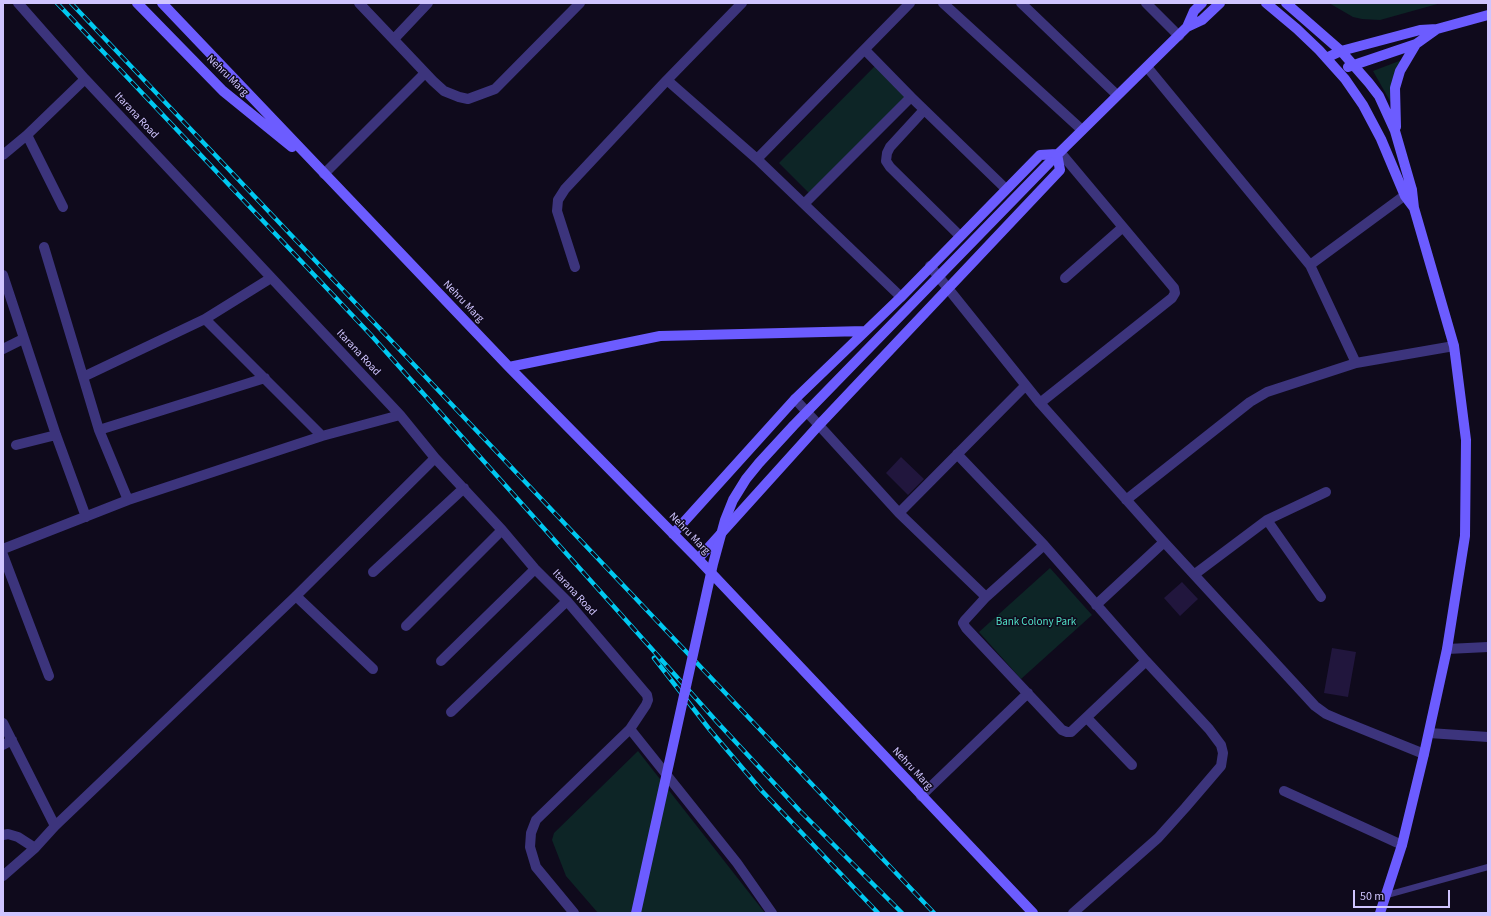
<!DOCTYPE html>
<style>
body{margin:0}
#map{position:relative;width:1491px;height:916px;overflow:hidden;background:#0f0a1c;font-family:"Source Sans 3",sans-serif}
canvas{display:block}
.frame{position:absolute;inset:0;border:4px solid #d0c5ff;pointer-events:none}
.scale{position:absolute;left:1353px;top:890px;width:97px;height:18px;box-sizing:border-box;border:2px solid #d0c5ff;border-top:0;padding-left:5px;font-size:12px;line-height:14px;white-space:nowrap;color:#d0c5ff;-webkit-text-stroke:3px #0f0a1c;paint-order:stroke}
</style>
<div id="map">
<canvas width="1491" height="916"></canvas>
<div class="frame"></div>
<div class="scale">50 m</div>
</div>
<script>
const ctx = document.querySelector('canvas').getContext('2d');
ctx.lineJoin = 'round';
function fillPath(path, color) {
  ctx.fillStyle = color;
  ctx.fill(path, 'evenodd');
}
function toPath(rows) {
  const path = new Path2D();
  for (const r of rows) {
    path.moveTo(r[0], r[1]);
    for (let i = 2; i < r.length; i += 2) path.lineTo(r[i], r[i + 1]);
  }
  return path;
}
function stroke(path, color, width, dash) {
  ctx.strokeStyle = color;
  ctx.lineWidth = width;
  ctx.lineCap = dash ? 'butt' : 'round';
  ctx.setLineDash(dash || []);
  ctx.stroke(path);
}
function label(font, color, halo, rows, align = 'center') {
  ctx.font = font + ' "Source Sans 3",sans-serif';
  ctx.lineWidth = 3;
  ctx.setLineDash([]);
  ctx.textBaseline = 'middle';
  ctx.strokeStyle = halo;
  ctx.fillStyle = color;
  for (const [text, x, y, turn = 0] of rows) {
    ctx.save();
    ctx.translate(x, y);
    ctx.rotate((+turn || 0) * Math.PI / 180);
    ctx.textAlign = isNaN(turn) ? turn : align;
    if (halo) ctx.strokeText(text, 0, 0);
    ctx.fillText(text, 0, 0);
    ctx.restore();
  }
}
fillPath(toPath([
 [1329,3,1441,3,1380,20,1362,19,1353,17],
 [1407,58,1394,108,1373,71],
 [876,65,909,98,811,195,779,163],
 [1050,568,1092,615,1021,679,979,632],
 [638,751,765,913,598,913,566,876,552,840,554,833]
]), '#0d2526');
fillPath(toPath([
 [901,457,924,479,908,495,886,473],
 [1182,582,1198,599,1180,616,1164,598],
 [1332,648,1356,652,1348,697,1324,693]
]), '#21163d');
stroke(toPath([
 [1387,895,1488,867]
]), '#3c347c', 6);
stroke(toPath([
 [18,3,85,79,400,415,435,458,502,530,535,569,567,601,647,695,648,700,646,705,630,729,536,820,531,833,530,847,536,867,574,913],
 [359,3,433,81,444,91,459,97,468,99,495,89,580,3],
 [943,3,1082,130],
 [1021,3,1117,95],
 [1146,3,1179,36],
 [394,39,428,3],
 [1147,67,1310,265,1356,363],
 [667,80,742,3],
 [911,97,1006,189],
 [924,110,890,147,887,153,886,161,890,167,960,236],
 [27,135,63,207],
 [3,155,27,135,85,79],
 [757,159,910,3],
 [324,174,425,73],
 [804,204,911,97,865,50],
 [44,247,99,430,128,500],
 [1310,265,1412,190],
 [930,266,1040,403,1164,542,1315,706,1326,714,1340,720,1424,754],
 [575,267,557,211,558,200,565,189,667,80,757,159,901,297],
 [3,275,56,435,86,517],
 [1065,278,1123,227],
 [205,319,322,436],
 [3,349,23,339],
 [83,377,205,319,271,278],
 [795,399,899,513,986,597],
 [1040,403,1172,298,1175,293,1174,288,1060,152],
 [99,430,265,378],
 [16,445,56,435],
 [957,454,1044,545,1146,661,1209,729,1221,745,1223,753,1221,766,1185,808,1158,838,1073,913],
 [1126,500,1250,402,1267,392,1356,363,1454,346],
 [899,513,1025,386],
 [1267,520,1321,597],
 [1044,545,986,597,965,620,963,623,966,628,1062,730,1067,732,1071,732,1146,661],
 [3,549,128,500,322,436,400,415],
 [3,555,49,676],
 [373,572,464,488],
 [1195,574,1267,520,1326,492],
 [296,596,373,669],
 [1096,605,1164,542],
 [406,626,502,530],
 [1447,649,1488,647],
 [441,661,535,569],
 [451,712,567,601],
 [1087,718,1132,765],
 [3,723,55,826],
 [630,729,737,863,772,913],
 [1429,733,1488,737],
 [3,745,12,740],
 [1284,791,1402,845],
 [921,796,1028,693],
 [3,835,8,834,18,837,35,848],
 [3,876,35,848,55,826,296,596,435,458]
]), '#3c347c', 10);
stroke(toPath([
 [137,3,223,91,292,147],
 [162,3,509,367,698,559,1033,913],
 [1266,3,1297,29,1319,50,1345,79,1363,105,1381,139,1405,196,1414,208],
 [1286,3,1341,51,1369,83,1379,96,1395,131,1412,190,1414,208,1454,346,1466,440,1465,536,1447,649,1424,754,1402,845,1380,913],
 [1187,27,1202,20,1220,3],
 [1326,58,1341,51,1420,30,1437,29,1488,15],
 [1348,67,1416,44,1437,29],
 [1396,127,1395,88,1400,71,1416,44],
 [1053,159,1187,27,1194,11,1202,3],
 [509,367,660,336,865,331],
 [673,534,795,399,901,297,1040,155,1057,154],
 [698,559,819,425,1060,170,1057,154]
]), '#6c5cff', 10);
const rail = toPath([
 [57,3,370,334,718,723,800,811,902,913],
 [71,3,934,913],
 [654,658,710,730,762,791,878,913]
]);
stroke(rail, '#00c8f0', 4.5);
stroke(rail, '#0f0a1c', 3, [9]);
stroke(toPath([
 [636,913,713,564,725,520,733,500,746,479,759,463,794,425,1050,162]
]), '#6c5cff', 10);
label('11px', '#d0c5ff', '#0f0a1c', [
 ["Nehru Marg",227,76,44],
 ["Itarana Road",136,116,47],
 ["Nehru Marg",463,302,46],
 ["Itarana Road",358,353,47],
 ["Nehru Marg",689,534,46],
 ["Itarana Road",574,593,47],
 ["Nehru Marg",912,769,47]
]);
label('11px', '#50e1c6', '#0f0a1c', [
 ["Bank Colony Park",1036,623]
]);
</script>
